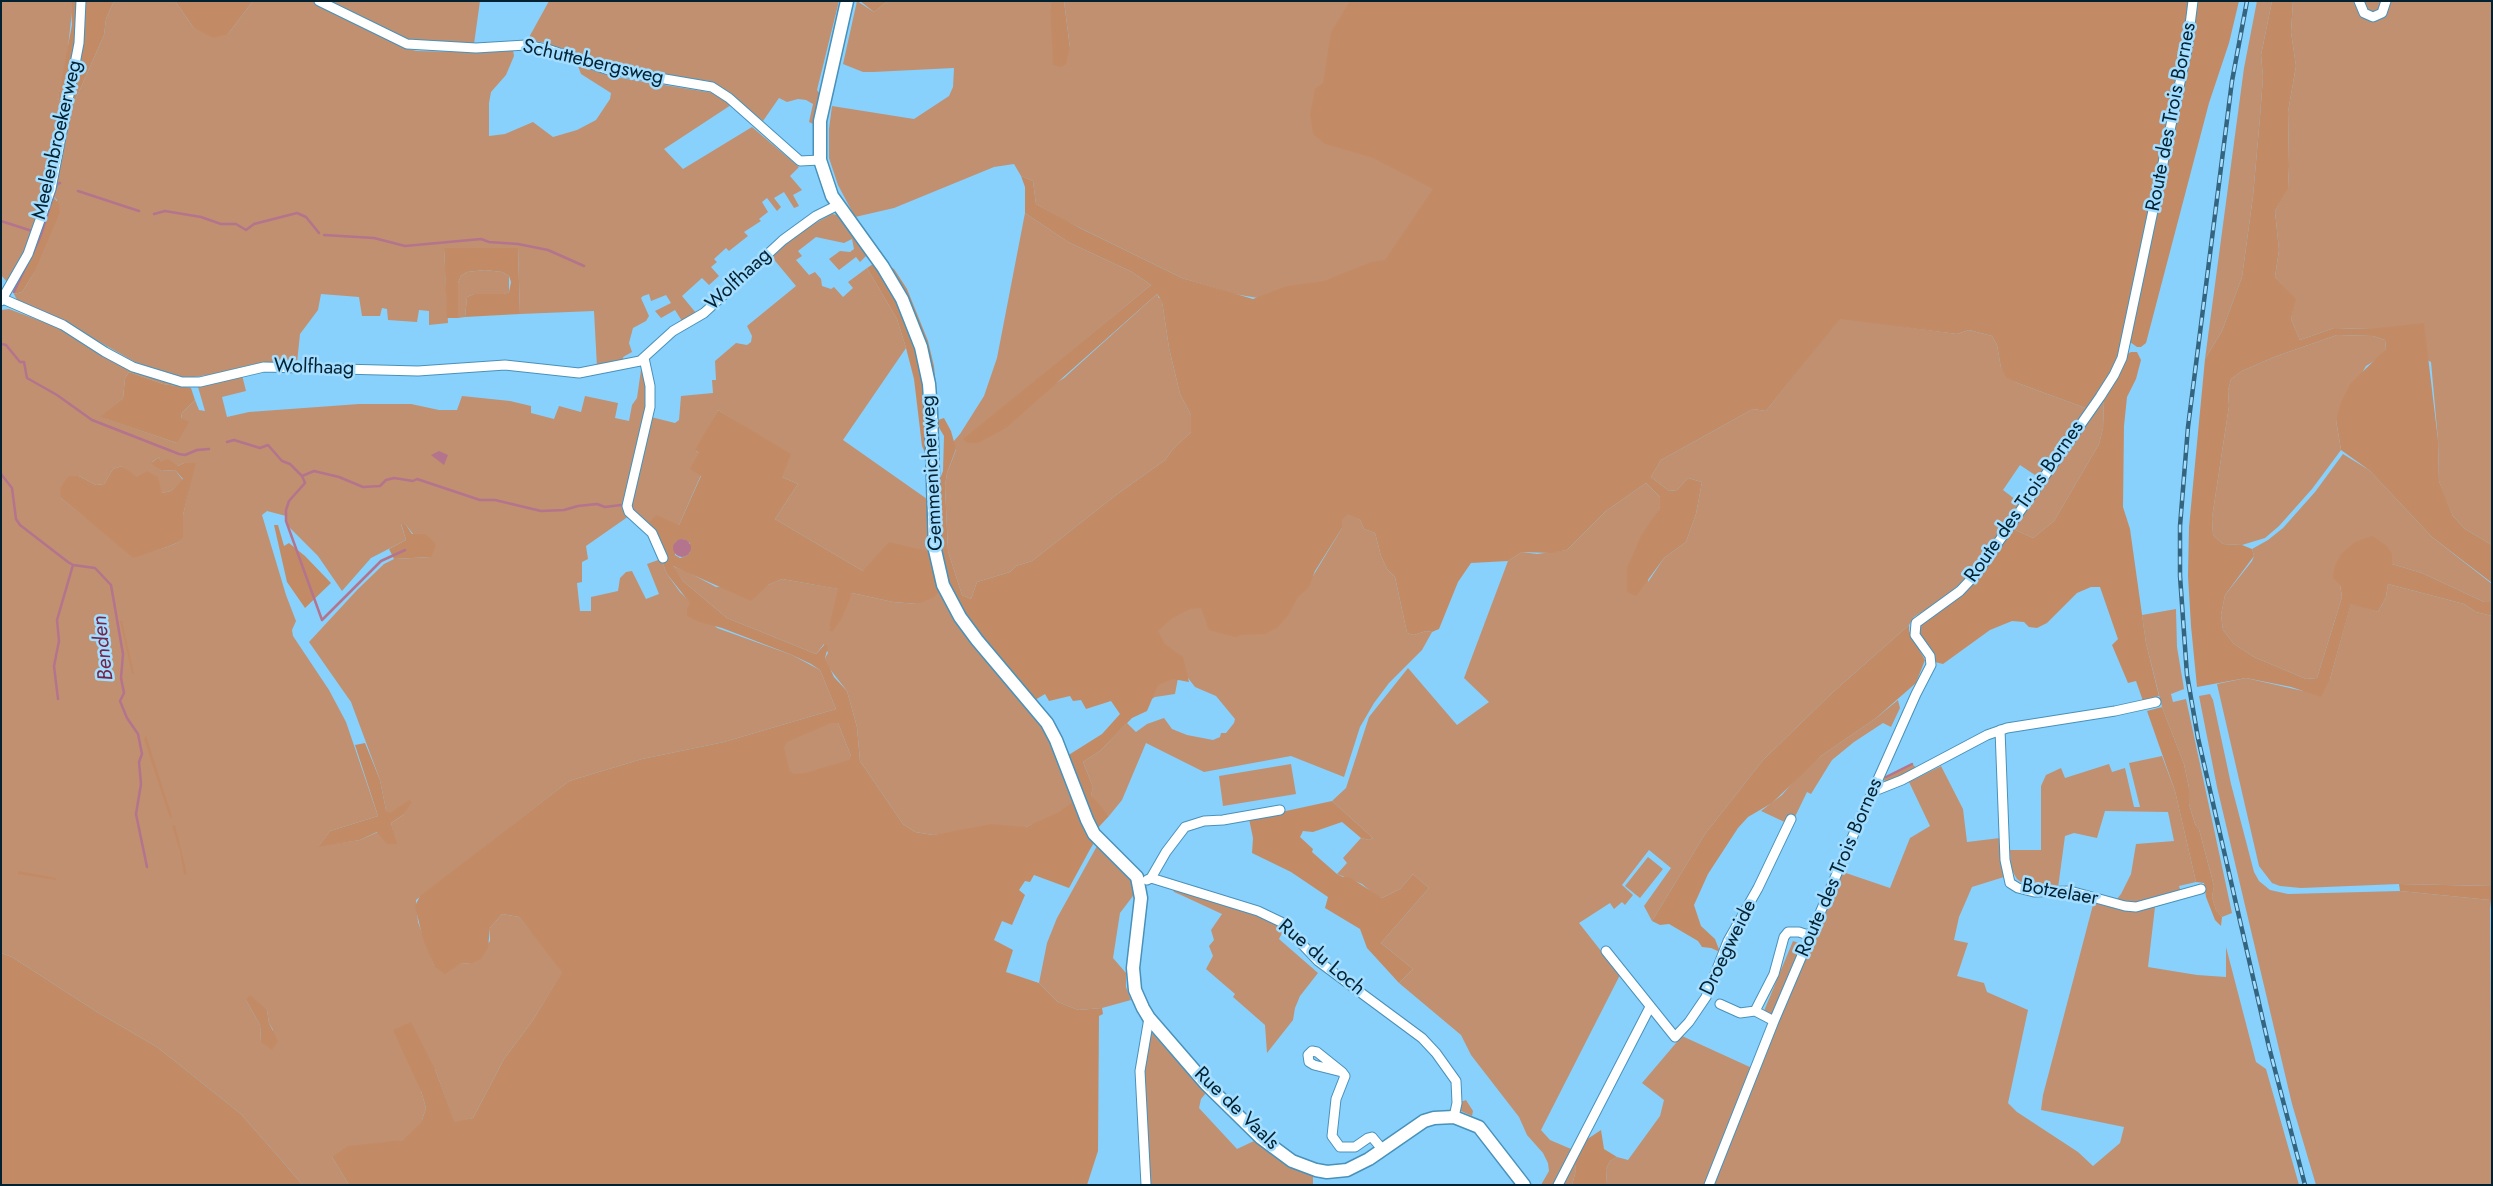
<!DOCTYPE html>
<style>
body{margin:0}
#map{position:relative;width:2493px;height:1186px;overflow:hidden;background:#88d1fc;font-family:Jost,sans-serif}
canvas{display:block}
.frame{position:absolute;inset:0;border:2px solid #022131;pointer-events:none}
</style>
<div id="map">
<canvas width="2493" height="1186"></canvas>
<div class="frame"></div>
</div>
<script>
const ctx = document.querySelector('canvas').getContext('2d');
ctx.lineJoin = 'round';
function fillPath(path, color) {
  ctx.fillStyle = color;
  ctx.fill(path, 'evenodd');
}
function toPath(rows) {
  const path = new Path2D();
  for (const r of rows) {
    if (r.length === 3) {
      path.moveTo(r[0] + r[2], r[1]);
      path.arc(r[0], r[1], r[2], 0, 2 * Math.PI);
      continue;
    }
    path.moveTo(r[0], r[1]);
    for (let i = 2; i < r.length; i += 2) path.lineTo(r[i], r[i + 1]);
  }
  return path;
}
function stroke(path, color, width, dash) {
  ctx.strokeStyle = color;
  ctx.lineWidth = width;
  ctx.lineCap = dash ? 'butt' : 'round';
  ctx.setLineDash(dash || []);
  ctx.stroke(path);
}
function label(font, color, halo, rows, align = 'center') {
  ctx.font = font + ' Jost,sans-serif';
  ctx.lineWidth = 5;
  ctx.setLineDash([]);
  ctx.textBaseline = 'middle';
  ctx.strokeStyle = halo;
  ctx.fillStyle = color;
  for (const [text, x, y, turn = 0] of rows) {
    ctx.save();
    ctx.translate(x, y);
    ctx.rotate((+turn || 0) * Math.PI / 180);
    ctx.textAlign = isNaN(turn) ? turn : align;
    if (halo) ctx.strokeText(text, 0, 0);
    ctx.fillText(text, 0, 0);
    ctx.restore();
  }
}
fillPath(toPath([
 [1,1,71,1,72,11,67,57,58,98,63,108,50,178,27,248,9,284,1,275],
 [114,1,175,1,193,27,228,34,253,1,312,1,404,48,417,51,464,52,513,50,514,56,506,75,491,92,489,103,489,136,505,134,533,122,553,137,577,130,596,120,610,99,611,93,581,74,578,66,615,77,714,93,731,105,664,149,683,169,752,127,799,167,790,176,802,190,793,195,799,206,794,208,784,192,774,198,781,207,777,211,767,198,762,202,768,212,759,219,761,221,744,232,748,236,729,251,726,248,714,259,717,262,711,267,719,276,709,285,702,278,682,296,696,313,682,321,675,310,661,318,655,311,671,303,666,295,651,301,649,294,643,296,641,298,649,316,646,321,633,328,629,343,632,352,623,357,624,362,597,367,594,311,520,314,518,248,444,249,448,323,429,325,429,311,419,310,417,322,388,320,387,309,382,308,380,316,362,316,359,297,321,294,318,310,300,334,297,363,254,364,214,374,187,378,176,376,135,362,62,321,19,304,14,294,22,292,33,275,57,200,52,195,70,112,104,35,106,19],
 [328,1,480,1,474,44,410,40],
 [549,1,839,1,817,90,820,94,813,124,809,122,813,104,806,100,798,99,787,102,779,98,763,121,729,93,709,81,618,68,542,42,527,41],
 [857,1,874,12,888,1,1050,1,1053,28,1070,48,1064,1,1704,1,1350,514,1360,520,1364,529,1375,533,1381,556,1387,569,1395,577,1407,633,1414,635,1426,631,1432,632,1422,650,1389,683,1374,703,1360,727,1344,777,1291,756,1204,772,1146,743,1122,800,1109,816,1098,805,1101,824,1066,759,1106,733,1124,714,1006,577,1039,558,1197,440,1198,425,1162,301,1169,348,1180,394,1191,415,1191,432,1173,449,1165,460,1116,495,1032,561,1016,566,1010,572,977,582,971,599,962,595,948,551,945,486,947,473,956,450,953,442,960,434,984,396,997,358,1025,213,1068,242,1132,272,1151,285,964,439,1064,378,1157,294,1159,298,1240,311,1258,298,1234,294,1182,278,1066,221,1036,204,1033,181,1021,176,1014,164,994,167,894,208,855,217,838,185,829,158,829,129,832,106,914,119,949,96,953,87,954,68,873,72,863,72,843,64],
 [1342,522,1342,528,1313,576,1312,568],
 [1178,678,1188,678,1195,687,1216,696,1235,719,1234,723,1226,733,1221,733,1220,737,1213,740,1187,735,1172,729,1164,718,1147,724,1136,732,1127,723,1100,751,1083,762,1093,787,1091,795,1098,805,1090,795,1080,761,1140,706,1155,697,1175,694],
 [2257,1,2272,1,2261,55,2263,77,2260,117,2253,196,2242,277,2222,331,2205,359,2244,68],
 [2293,1,2492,1,2492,545,2465,529,2453,516,2445,497,2439,481,2438,440,2431,362,2369,329,2334,328,2300,340,2291,319,2295,299,2275,277,2279,250,2275,211,2288,188,2289,166,2288,112,2296,66,2291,32],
 [832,214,838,215,867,255,860,262,856,257,839,270,829,259,840,251,850,252,854,249,852,239,844,243,816,237,798,251,802,256,796,260,809,275,815,272,821,279,822,286,831,289,834,287,843,297,853,288,848,282,867,268,897,319,906,348,843,440,927,499,931,552,863,571,775,519,798,484,782,477,742,425,718,410,696,451,699,453,701,475,679,525,648,524,632,509,630,502,651,417,675,423,679,420,681,396,713,393,712,380,716,380,715,361,736,343,747,345,751,342,752,336,747,326,796,286,771,256,806,228],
 [485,270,502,272,509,276,509,292,504,294,474,294,467,297,465,317,458,318,458,283,461,276,467,272],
 [9,309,62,329,125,368,162,381,189,387,191,388,163,384,129,372,125,378,123,398,101,417,177,443,182,413,195,400,199,410,205,411,198,387,242,375,246,391,222,397,227,417,249,412,359,404,411,404,439,410,457,410,462,396,510,401,531,406,531,413,554,419,559,406,581,412,585,396,618,403,615,418,629,421,632,405,637,398,641,370,645,369,649,400,629,516,586,546,588,559,582,562,582,582,577,583,580,611,591,611,591,597,618,591,620,578,626,572,632,571,646,599,659,594,647,564,661,559,667,574,680,592,717,628,792,655,820,670,836,709,724,742,642,759,569,781,416,900,418,922,434,966,461,963,471,964,490,941,490,928,502,914,519,917,563,971,533,1020,504,1059,473,1118,455,1123,435,1069,421,1091,426,1108,422,1120,454,1124,474,1119,569,971,520,913,500,911,425,937,831,716,838,723,851,756,907,833,934,836,1027,828,1033,824,1026,827,962,831,933,835,915,832,903,824,860,761,857,727,847,691,829,668,825,658,828,653,824,644,816,654,727,618,683,581,672,566,686,571,716,587,768,585,782,579,839,589,829,630,852,593,893,602,918,604,941,590,1048,735,1073,803,1094,843,1083,859,1028,872,990,940,1005,972,403,1140,332,1157,349,1185,303,1185,241,1114,176,1062,157,1047,97,1012,12,957,1,953,1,310],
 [159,457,161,463,178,466,184,463,195,463,183,515,182,537,179,542,167,547,133,557,61,498,68,476,79,476,96,485,104,484,113,469,122,466,130,473,162,493,171,491,183,480,175,470,161,471,152,462],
 [267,511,286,516,288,526,318,556,342,591,371,558,406,540,401,524,406,525,431,557,394,559,384,564,358,589,309,642,351,702,380,780,386,810,390,814,409,801,403,815,391,823,396,844,378,832,360,840,319,846,330,831,378,816,346,722,329,690,293,636,292,630,296,621,286,595,262,515],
 [246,1000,267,1010,269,1023,273,1030,261,1042,260,1025],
 [1840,318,1957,334,1969,330,1992,336,1997,345,2001,368,2015,382,2088,409,2038,477,2020,465,2003,490,2020,503,1974,571,1943,599,1914,617,1909,625,1832,693,1763,760,1705,834,1652,921,1644,906,1671,868,1649,850,1622,885,1633,895,1625,905,1622,902,1614,909,1610,903,1579,923,1620,975,1541,1130,1550,1140,1571,1149,1554,1185,1541,1185,1549,1171,1548,1163,1543,1153,1527,1135,1519,1117,1471,1055,1461,1035,1399,983,1413,969,1381,943,1429,888,1413,874,1400,889,1382,898,1375,895,1362,884,1337,874,1347,863,1343,858,1361,838,1369,840,1373,838,1332,801,1346,788,1369,717,1408,668,1457,725,1489,702,1464,678,1508,561,1522,552,1537,554,1567,550,1606,511,1646,483,1660,497,1660,507,1654,517,1648,582,1664,558,1686,542,1696,514,1702,482,1688,478,1677,490,1669,491,1651,477,1661,460,1753,409,1766,411],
 [2337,335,2373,336,2385,340,2386,349,2379,358,2366,366,2336,420,2341,450,2312,489,2279,526,2265,538,2242,545,2223,544,2213,535,2212,518,2229,406,2228,391,2231,379,2242,371,2274,357],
 [2104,398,2103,428,2099,444,2054,521,2033,538,2011,528],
 [2343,454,2369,470,2432,537,2492,584,2492,602,2484,602,2422,573,2392,564,2340,585,2342,597,2317,678,2306,679,2254,657,2234,644,2223,630,2221,615,2225,595,2252,561,2254,556,2252,549,2268,540,2283,528,2315,492],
 [2388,584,2464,604,2476,612,2492,616,2492,886,2399,884,2301,888,2280,886,2272,883,2259,866,2217,684,2246,678,2303,691,2330,679,2351,603,2378,612,2386,597],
 [2176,609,2177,647,2184,689,2171,694,2173,702,2186,699,2232,913,2222,917,2216,910,2212,897,2214,886,2199,829,2195,824,2189,804,2189,788,2184,764,2162,707,2146,643,2142,615],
 [2210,694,2213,700,2231,784,2254,872,2259,881,2270,890,2288,894,2400,891,2490,900,2492,1185,2316,1185,2292,1104,2217,787,2199,696],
 [1898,700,1900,708,1891,727,1883,723,1854,742,1832,760,1811,794,1807,792,1791,825,1761,811,1782,795,1799,775,1821,756,1876,718],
 [2162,756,2175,791,2196,882,2179,886,2183,898,2155,907,2148,967,2197,975,2226,977,2226,947,2256,1062,2266,1069,2299,1185,1714,1185,1814,934,1843,872,1890,888,1910,838,1930,826,1909,782,1941,766,1963,809,1967,842,2000,838,2004,877,1972,887,1959,917,1954,940,1968,943,1957,976,1984,983,1987,992,2028,1010,2008,1103,2017,1112,2078,1152,2093,1166,2120,1143,2124,1127,2041,1110,2043,1095,2094,901,2112,905,2121,894,2131,874,2136,844,2174,841,2168,812,2105,811,2097,838,2074,833,2065,836,2058,888,2025,885,2017,879,2011,869,2010,850,2041,850,2041,786,2046,775,2061,768,2065,778,2109,764,2112,772,2125,768,2134,807,2140,807,2129,763],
 [1291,764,1296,794,1223,806,1219,776],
 [1912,764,1918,769,1899,778,1886,782,1884,780,1883,778],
 [1097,846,1132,879,1136,892,1120,913,1113,958,1126,973,1126,987,1131,1000,1102,1008,1078,1010,1058,1002,1039,983,1047,943,1057,918],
 [1648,857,1663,869,1640,898,1625,886],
 [1172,887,1260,916,1284,929,1279,939,1318,973,1300,996,1295,1008,1293,1020,1267,1053,1265,1025,1233,997,1235,994,1206,969,1213,956,1209,946,1214,940,1211,930,1222,914,1181,895,1174,892],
 [1793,941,1802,944,1773,1014,1767,1014,1764,1011],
 [1150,1031,1206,1093,1201,1099,1199,1108,1237,1149,1254,1141,1289,1166,1313,1175,1313,1185,1149,1185,1143,1071],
 [1682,1036,1752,1068,1705,1185,1607,1185,1606,1169,1610,1161,1617,1157,1628,1160,1660,1116,1664,1100,1642,1083],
 [1466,1100,1473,1111,1472,1116,1461,1111,1461,1102],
 [1574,1160,1576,1170,1572,1185,1563,1185]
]), '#c19070');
fillPath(toPath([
 [71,1,114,1,106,19,104,35,70,112,63,108,58,98,72,25],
 [175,1,253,1,228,34,213,38,193,27],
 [860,1,888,1,874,12],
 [1050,1,1064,1,1070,48,1066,64,1061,67,1053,65],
 [1350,1,2239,1,2229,43,2209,103,2146,343,2141,347,2137,347,2130,342,2122,342,2111,373,2088,409,2015,382,2006,377,2001,368,1997,345,1992,336,1969,330,1957,334,1840,319,1766,411,1753,409,1661,460,1651,477,1669,491,1677,490,1688,478,1702,482,1696,514,1686,542,1664,558,1636,596,1627,592,1627,568,1641,536,1660,507,1660,497,1646,483,1606,511,1567,550,1551,553,1522,552,1508,561,1471,563,1458,582,1439,629,1432,632,1426,631,1414,635,1407,633,1395,577,1387,569,1381,556,1375,533,1364,529,1360,520,1348,514,1342,520,1342,528,1315,571,1309,587,1298,597,1289,614,1277,628,1265,634,1241,635,1236,637,1227,635,1209,630,1201,608,1190,609,1171,619,1158,631,1165,644,1183,657,1189,682,1173,679,1158,685,1147,711,1132,718,1100,751,1083,762,1093,787,1091,795,1109,816,1096,830,1067,756,1102,734,1120,714,1111,701,1086,709,1081,700,1073,701,1070,696,1049,701,1045,694,1035,700,979,636,963,612,948,582,940,550,937,486,943,471,944,436,935,421,944,418,951,431,956,449,947,473,945,486,948,551,962,595,971,599,977,582,1010,572,1016,566,1032,561,1116,495,1165,460,1173,449,1191,432,1191,415,1180,394,1169,348,1162,301,1157,294,1006,428,978,443,967,443,963,439,1151,285,1132,272,1068,242,1025,213,1025,187,1021,176,1033,181,1036,204,1080,228,1182,278,1253,299,1287,286,1324,281,1371,262,1385,260,1433,189,1373,158,1325,144,1313,134,1310,115,1315,89,1323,83,1331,32],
 [2272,1,2293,1,2291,32,2296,66,2288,112,2289,166,2288,189,2275,211,2279,250,2275,277,2296,299,2291,319,2300,340,2334,328,2369,329,2424,323,2438,440,2439,481,2453,516,2465,529,2492,545,2492,583,2432,537,2369,470,2341,450,2336,420,2341,402,2351,383,2386,349,2385,340,2373,336,2337,335,2274,357,2242,371,2231,379,2228,391,2229,406,2212,518,2213,535,2223,544,2242,545,2252,549,2254,556,2225,595,2221,615,2223,630,2234,644,2254,657,2306,679,2317,678,2342,597,2340,585,2333,578,2334,568,2341,554,2355,542,2372,536,2387,546,2392,554,2392,564,2422,573,2484,602,2492,602,2492,616,2476,612,2464,604,2388,584,2386,597,2378,612,2351,604,2330,679,2321,697,2291,687,2246,678,2197,687,2191,626,2188,576,2189,527,2205,359,2222,331,2242,277,2253,196,2260,117,2263,77,2261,55],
 [52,195,59,204,60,212,33,275,22,292,14,294,40,234],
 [444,248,518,248,520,314,465,317,467,297,474,294,504,294,509,292,511,282,509,276,502,272,485,270,467,272,461,276,458,283,458,318,447,318],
 [873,264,899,302,919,359,926,412,926,455,922,446,914,379,906,348,897,319,867,268],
 [889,266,894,269,907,289,928,341,934,366,938,406],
 [2131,352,2137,352,2141,360,2136,379,2127,397,2124,426,2123,507,2130,529,2146,643,2159,696,2143,701,2136,681,2128,683,2112,645,2118,639,2100,587,2091,587,2077,593,2047,623,2037,628,2029,627,2024,622,2012,621,1990,630,1943,664,1935,662,1931,650,1917,631,1918,627,1928,617,1947,604,2011,528,2033,538,2054,521,2099,444,2103,428,2104,398,2127,354],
 [129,372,163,384,191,388,195,400,182,413,181,418,189,422,177,443,100,417,123,398,125,378],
 [718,410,791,454,782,477,798,484,775,519,863,571,889,542,931,552,941,590,934,597,918,604,893,602,852,593,842,618,832,632,829,630,830,622,838,589,782,579,768,585,751,601,673,566,683,581,727,618,816,654,825,644,828,647,825,658,834,677,847,691,857,727,860,761,903,824,915,832,933,835,991,824,1026,827,1059,812,1073,802,1094,842,1069,888,1034,875,1030,882,1025,881,1019,890,1025,895,1012,925,1002,921,994,940,1013,950,1006,972,1039,983,1058,1002,1078,1010,1102,1008,1103,1014,1099,1016,1098,1151,1087,1185,349,1185,332,1157,348,1146,403,1140,421,1123,426,1108,421,1091,393,1030,411,1022,435,1069,455,1122,473,1118,504,1059,533,1020,562,972,519,917,502,914,490,928,488,948,481,959,471,964,461,963,445,974,434,966,423,939,415,906,420,896,569,781,642,759,724,742,836,709,820,670,811,664,792,655,722,628,699,622,687,616,687,609,690,603,667,574,661,559,648,524,656,515,679,525,701,476,690,469,699,453,695,450],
 [683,539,690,543,690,552,686,556,680,558,675,555,675,542],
 [831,723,838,723,851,756,849,760,805,773,794,774,790,771,784,747,787,742],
 [159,457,161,462,168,459,178,466,184,463,196,463,183,515,183,537,179,542,167,547,133,558,61,498,60,489,68,476,79,476,96,485,104,484,113,469,122,466,137,477,147,471,158,477,162,493,171,491,183,479,175,470,161,471,151,463],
 [401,523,406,525,412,534,425,534,431,539,436,545,431,557,394,559,389,549,406,540],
 [274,525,278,525,284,546,289,543,305,556,331,583,305,608,287,582],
 [120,621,122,621,134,673,132,674],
 [1909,625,1909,631,1925,660,1916,683,1876,718,1821,756,1772,803,1748,817,1738,828,1708,874,1694,905,1701,926,1715,939,1720,952,1711,948,1702,947,1698,941,1669,924,1660,925,1652,921,1705,834,1763,760,1832,693],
 [2162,707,2184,764,2189,788,2189,804,2195,824,2199,829,2214,886,2212,897,2216,910,2222,917,2221,926,2215,920,2206,897,2204,883,2196,882,2175,791,2147,711],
 [146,735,172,817,170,818,144,739],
 [365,743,380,780,386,810,390,813,409,800,412,802,403,815,391,823,397,844,387,844,377,832,360,840,318,847,330,831,378,816,355,745],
 [1332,801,1373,838,1369,840,1361,838,1342,822,1313,832,1303,831,1300,837,1313,849,1312,852,1337,874,1343,877,1349,877,1382,898,1400,889,1413,874,1429,888,1381,943,1413,969,1399,983,1367,948,1360,929,1325,908,1328,897,1291,872,1252,853,1253,838,1249,819],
 [175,825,180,845,187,874,184,875,180,851,172,826],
 [18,871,56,878,56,880,18,874],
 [2399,884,2492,886,2492,918,2490,900,2400,891],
 [1,953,12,957,97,1012,157,1047,176,1062,241,1114,303,1185,1,1185],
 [250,995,267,1010,269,1023,278,1041,272,1050,261,1042,260,1025,246,1000],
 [1601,1130,1604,1149,1617,1157,1610,1161,1606,1169,1607,1185,1572,1185,1576,1170,1574,1160,1583,1142]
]), '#c38b65');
fillPath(toPath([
 [439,451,448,455,444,465,431,455],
 [682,548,9]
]), '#b4748d');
stroke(toPath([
 [78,191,139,211],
 [154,214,165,211,201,217,221,224,236,224,246,230,254,224,297,213,306,217,319,233],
 [1,221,32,231],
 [324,235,374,238,405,246,481,239,489,242,518,244,548,250,584,266],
 [33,253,41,235,57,184,60,183],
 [14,292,28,262],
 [1,344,6,345,20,362,24,362,27,378,57,395,92,420,179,454,185,455,197,450,209,449],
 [227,442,234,440,260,448,268,445,282,461,290,464,302,476,314,471,339,477,363,487,380,486,386,480,394,478,413,481,417,479,480,500,495,500,541,511,564,510,578,506,597,504,605,507,621,505],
 [1,474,12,488,16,519,20,525,68,562,73,565,95,568,111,585,123,654,121,678,124,693,120,701,127,718,138,734,142,754,139,762,141,784,136,814,147,867],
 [302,476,305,483,289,501,286,510,286,521,322,620,381,561,405,550],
 [58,699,54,666,59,641,57,620,73,565],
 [1886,777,1912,764]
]), '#b4748d', 2.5);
const minor = toPath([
 [319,1,407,44,476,48,526,45,550,50,606,69,712,87,729,98,800,161,820,160],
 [2359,1,2364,13,2373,17,2382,13,2386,1],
 [3,299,63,325,105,352,133,367,182,382,200,382,264,367,418,371,505,365,579,373,640,361,673,331,704,313,783,240,816,216,838,205],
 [1,301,28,254,51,189,79,43,81,1],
 [644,358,650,386,650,407,627,506,629,512,652,533,663,558],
 [2000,730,2005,860,2010,883,2018,888,2034,892,2070,891,2125,906,2136,907,2201,889],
 [1872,792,1902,780,1987,735,2007,728,2115,711,2156,702],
 [1151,878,1258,911,1281,922,1318,961,1422,1038,1436,1053,1456,1081,1457,1103,1454,1117],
 [1147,880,1151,878,1166,852,1185,827,1204,821,1223,820,1280,810],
 [1606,951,1675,1037,1689,1022,1706,997,1728,941,1758,888,1791,819],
 [1720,1004,1740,1013,1755,1011],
 [1774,1021,1755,1011,1774,974,1784,937,1788,932,1799,932,1811,936],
 [1342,1072,1314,1065,1309,1062,1308,1055,1312,1051,1317,1052,1342,1072,1345,1076,1336,1099,1332,1136,1340,1147,1355,1147,1368,1138,1372,1137,1382,1149],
 [1146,1185,1140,1071,1149,1018],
 [1558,1185,1650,1007],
 [1709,1185,1774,1021,1855,831,1916,694,1931,665,1930,656,1915,635,1916,623,1960,591,1976,574,2100,397,2114,375,2122,358,2187,49,2193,1]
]);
const secondary = toPath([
 [847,1,820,121,820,160,832,196,883,267,902,299,921,347,929,384,931,412,935,550,943,585,960,617,977,640,1047,723,1056,740,1087,820,1094,834,1137,877,1141,898,1133,968,1135,990,1143,1008,1149,1018,1207,1085,1261,1138,1292,1161,1316,1170,1327,1172,1347,1170,1369,1159,1424,1121,1434,1118,1454,1117,1479,1127,1524,1185]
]);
stroke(minor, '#4891ba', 11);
stroke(secondary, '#4891ba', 15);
stroke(minor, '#fff', 9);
stroke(secondary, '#fff', 12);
const rail = toPath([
 [2247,1,2232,81,2188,427,2180,526,2180,576,2187,675,2198,738,2269,1047,2305,1185]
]);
stroke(rail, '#35647e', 4.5);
stroke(rail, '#a3ddff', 2.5, [8]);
label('20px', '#022131', '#a3ddff', [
 ["Schuttebergsweg",593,63,13],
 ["Route des Trois Bornes",2172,117,-79],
 ["Meelenbroekerweg",58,140,-77],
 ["Wolfhaag",739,280,-43],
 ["Wolfhaag",314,368,2],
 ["Gemmenicherweg",933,473,-93],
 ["Route des Trois Bornes",2025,502,-55],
 ["Route des Trois Bornes",1840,868,-67],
 ["Botzelaer",2060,893,10],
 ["Droegweide",1729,948,-64],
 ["Rue du Loch",1321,958,40],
 ["Rue de Vaals",1236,1109,44]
]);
label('italic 21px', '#74264a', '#a3ddff', [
 ["Benden",104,648,-96]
]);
</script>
